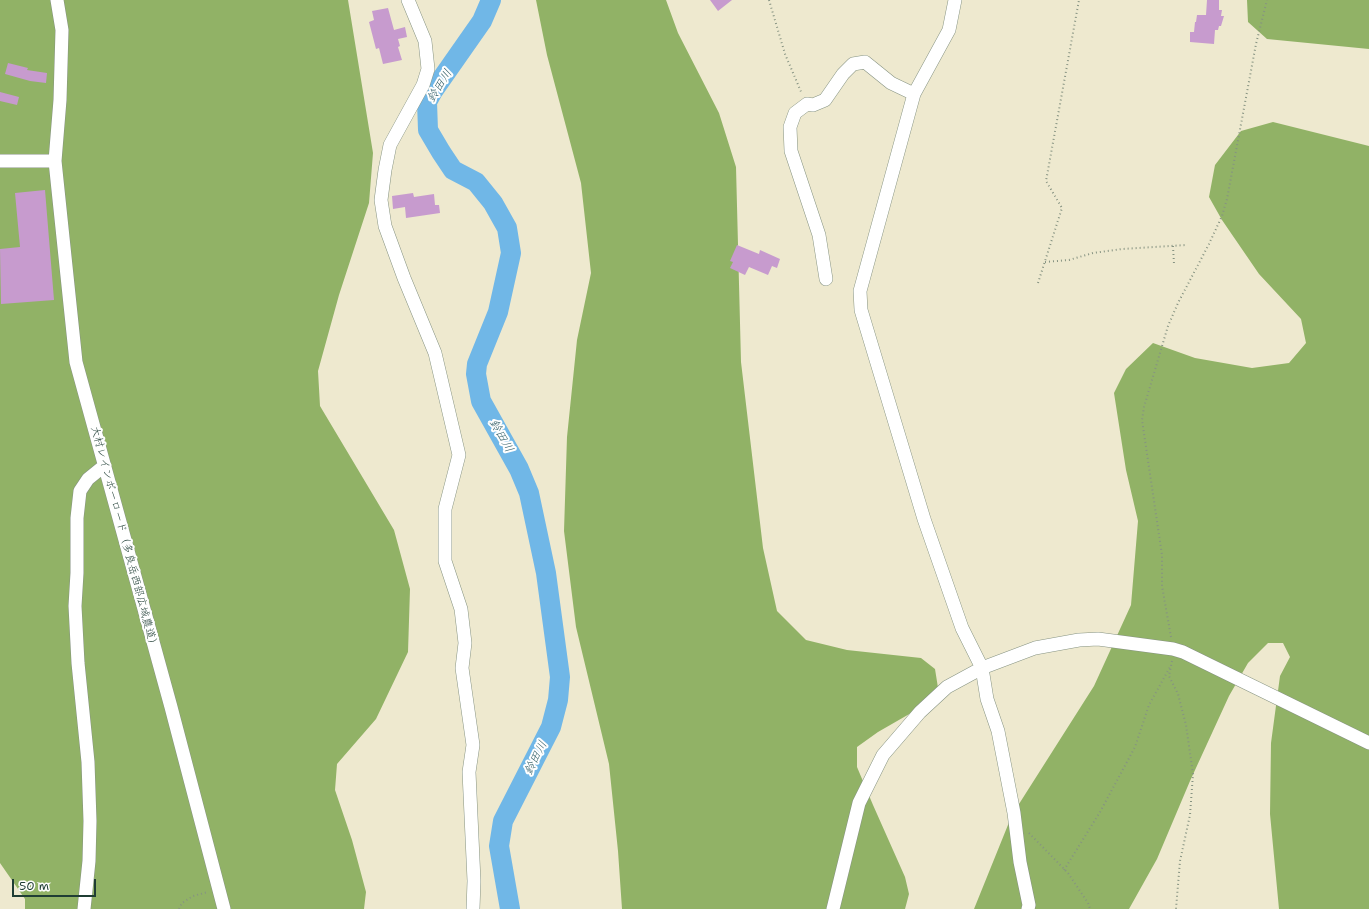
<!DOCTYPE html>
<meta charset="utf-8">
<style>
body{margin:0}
#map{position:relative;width:1369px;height:909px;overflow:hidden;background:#eee9cf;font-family:"Shantell Sans",sans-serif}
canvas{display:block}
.scale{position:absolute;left:12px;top:879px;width:84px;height:18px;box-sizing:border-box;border:2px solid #1f3d34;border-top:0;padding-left:5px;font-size:12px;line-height:14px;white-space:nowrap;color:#1f3d34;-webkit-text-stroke:3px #fff;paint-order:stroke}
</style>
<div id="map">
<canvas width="1369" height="909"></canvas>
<div class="scale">50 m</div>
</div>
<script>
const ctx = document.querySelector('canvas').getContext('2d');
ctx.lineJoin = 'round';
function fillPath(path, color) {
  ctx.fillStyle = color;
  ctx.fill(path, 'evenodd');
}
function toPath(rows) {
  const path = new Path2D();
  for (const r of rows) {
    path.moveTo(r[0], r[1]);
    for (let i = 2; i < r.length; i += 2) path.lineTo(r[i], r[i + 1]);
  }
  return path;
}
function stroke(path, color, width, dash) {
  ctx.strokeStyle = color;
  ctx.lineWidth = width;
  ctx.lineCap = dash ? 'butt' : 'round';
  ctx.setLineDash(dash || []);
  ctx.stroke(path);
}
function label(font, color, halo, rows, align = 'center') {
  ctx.font = font + ' "Shantell Sans","Klee One",sans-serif';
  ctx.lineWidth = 4;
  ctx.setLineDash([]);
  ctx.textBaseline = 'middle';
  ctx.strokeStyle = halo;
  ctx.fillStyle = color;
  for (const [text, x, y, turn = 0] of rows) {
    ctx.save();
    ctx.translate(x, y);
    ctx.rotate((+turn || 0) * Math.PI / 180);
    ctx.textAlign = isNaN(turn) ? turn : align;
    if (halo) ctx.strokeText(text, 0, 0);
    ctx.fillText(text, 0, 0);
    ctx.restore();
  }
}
fillPath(toPath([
 [0,0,348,0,373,153,369,203,339,295,318,371,320,406,394,530,410,589,408,652,376,719,337,764,335,790,352,840,366,892,364,909,25,909,25,899,0,863],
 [536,0,666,0,678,33,719,113,736,167,741,362,763,548,777,611,806,640,847,650,921,658,935,669,939,694,918,709,878,732,857,747,857,767,873,805,905,877,909,894,905,909,622,909,618,851,609,764,576,627,564,531,567,437,577,340,591,273,581,183,547,55],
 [1247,0,1369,0,1369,49,1267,39,1248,22],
 [1273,122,1369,146,1369,909,1279,909,1270,814,1271,743,1280,676,1290,657,1283,643,1268,643,1248,663,1229,696,1190,781,1157,859,1129,909,974,909,1012,815,1094,686,1131,605,1138,521,1126,470,1114,393,1126,369,1153,343,1195,358,1252,368,1289,363,1306,343,1301,319,1259,274,1222,220,1209,197,1215,165,1241,131]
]), '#91b266');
stroke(toPath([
 [491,0,482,21,433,91,427,102,428,130,441,152,453,170,476,182,493,203,507,228,511,253,498,312,477,364,476,374,481,401,519,469,529,493,546,573,560,677,558,700,551,727,503,821,499,846,510,909]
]), '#70b7e7', 20);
fillPath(toPath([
 [710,0,732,0,718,11],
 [1207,0,1219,0,1219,10,1222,10,1221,16,1224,16,1221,26,1219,26,1218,30,1215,30,1214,44,1190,42,1190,32,1194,32,1195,22,1196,22,1197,15,1206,15],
 [388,8,394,30,405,27,407,37,398,39,400,46,398,47,402,60,383,64,379,48,376,49,369,22,374,20,372,11],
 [8,63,28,68,27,70,47,73,46,83,30,81,5,74],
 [0,92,19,97,17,105,0,101],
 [45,190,54,300,1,304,0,249,20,247,15,193],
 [413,193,414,197,434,194,435,205,439,205,440,213,406,218,405,207,393,209,392,196],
 [737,245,759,254,760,250,780,259,777,268,772,266,768,275,749,267,745,275,730,268,733,262,730,261]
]), '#c79bce');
const minor = toPath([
 [57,0,62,30,60,100,55,161,76,362,171,707,224,909],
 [408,0,425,41,428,69,423,85,390,145,385,170,381,200,385,226,404,278,435,353,459,455,445,509,445,561,461,609,465,643,462,668,473,745,469,772,474,881,473,909],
 [955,0,949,30,914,94,860,291,861,310,924,519,962,628,982,668,987,699,998,731,1014,813,1020,862,1029,905,1028,909],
 [0,161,55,161],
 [826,279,819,235,791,151,790,127,795,113,807,104,813,105,825,100,843,74,853,64,865,62,891,83,914,94],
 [84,909,89,861,90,821,88,762,78,663,75,606,77,573,77,518,80,491,88,479,104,466],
 [833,909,859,803,883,755,920,712,947,687,982,668,1035,648,1079,640,1098,639,1173,649,1183,652,1369,743]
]);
stroke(minor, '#869382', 14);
stroke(toPath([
 [769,0,785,54,802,94],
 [1173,246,1174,264],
 [1045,262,1069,260,1093,253,1122,249,1186,245],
 [1038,283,1062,208,1046,181,1079,0],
 [1171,637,1162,586,1162,555,1142,420,1144,407,1168,326,1178,303,1209,244,1222,216,1227,199,1256,44,1267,0],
 [1172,661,1169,676,1178,694,1186,725,1193,774,1190,815,1180,861,1176,909],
 [1029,833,1068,873,1088,903,1090,909],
 [1064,870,1100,812,1135,747,1149,705,1170,667],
 [179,909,182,903,193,896,208,892]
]), '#869382', 2, [1, 3]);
stroke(minor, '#fff', 13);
label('11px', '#1f3d34', '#fff', [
 ["大村レインボーロード（多良岳西部広域農道）",124,538,75]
]);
label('italic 12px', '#37626a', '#fff', [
 ["鈴田川",440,86,-58],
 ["鈴田川",501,436,61],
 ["鈴田川",536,758,-63]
]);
</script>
